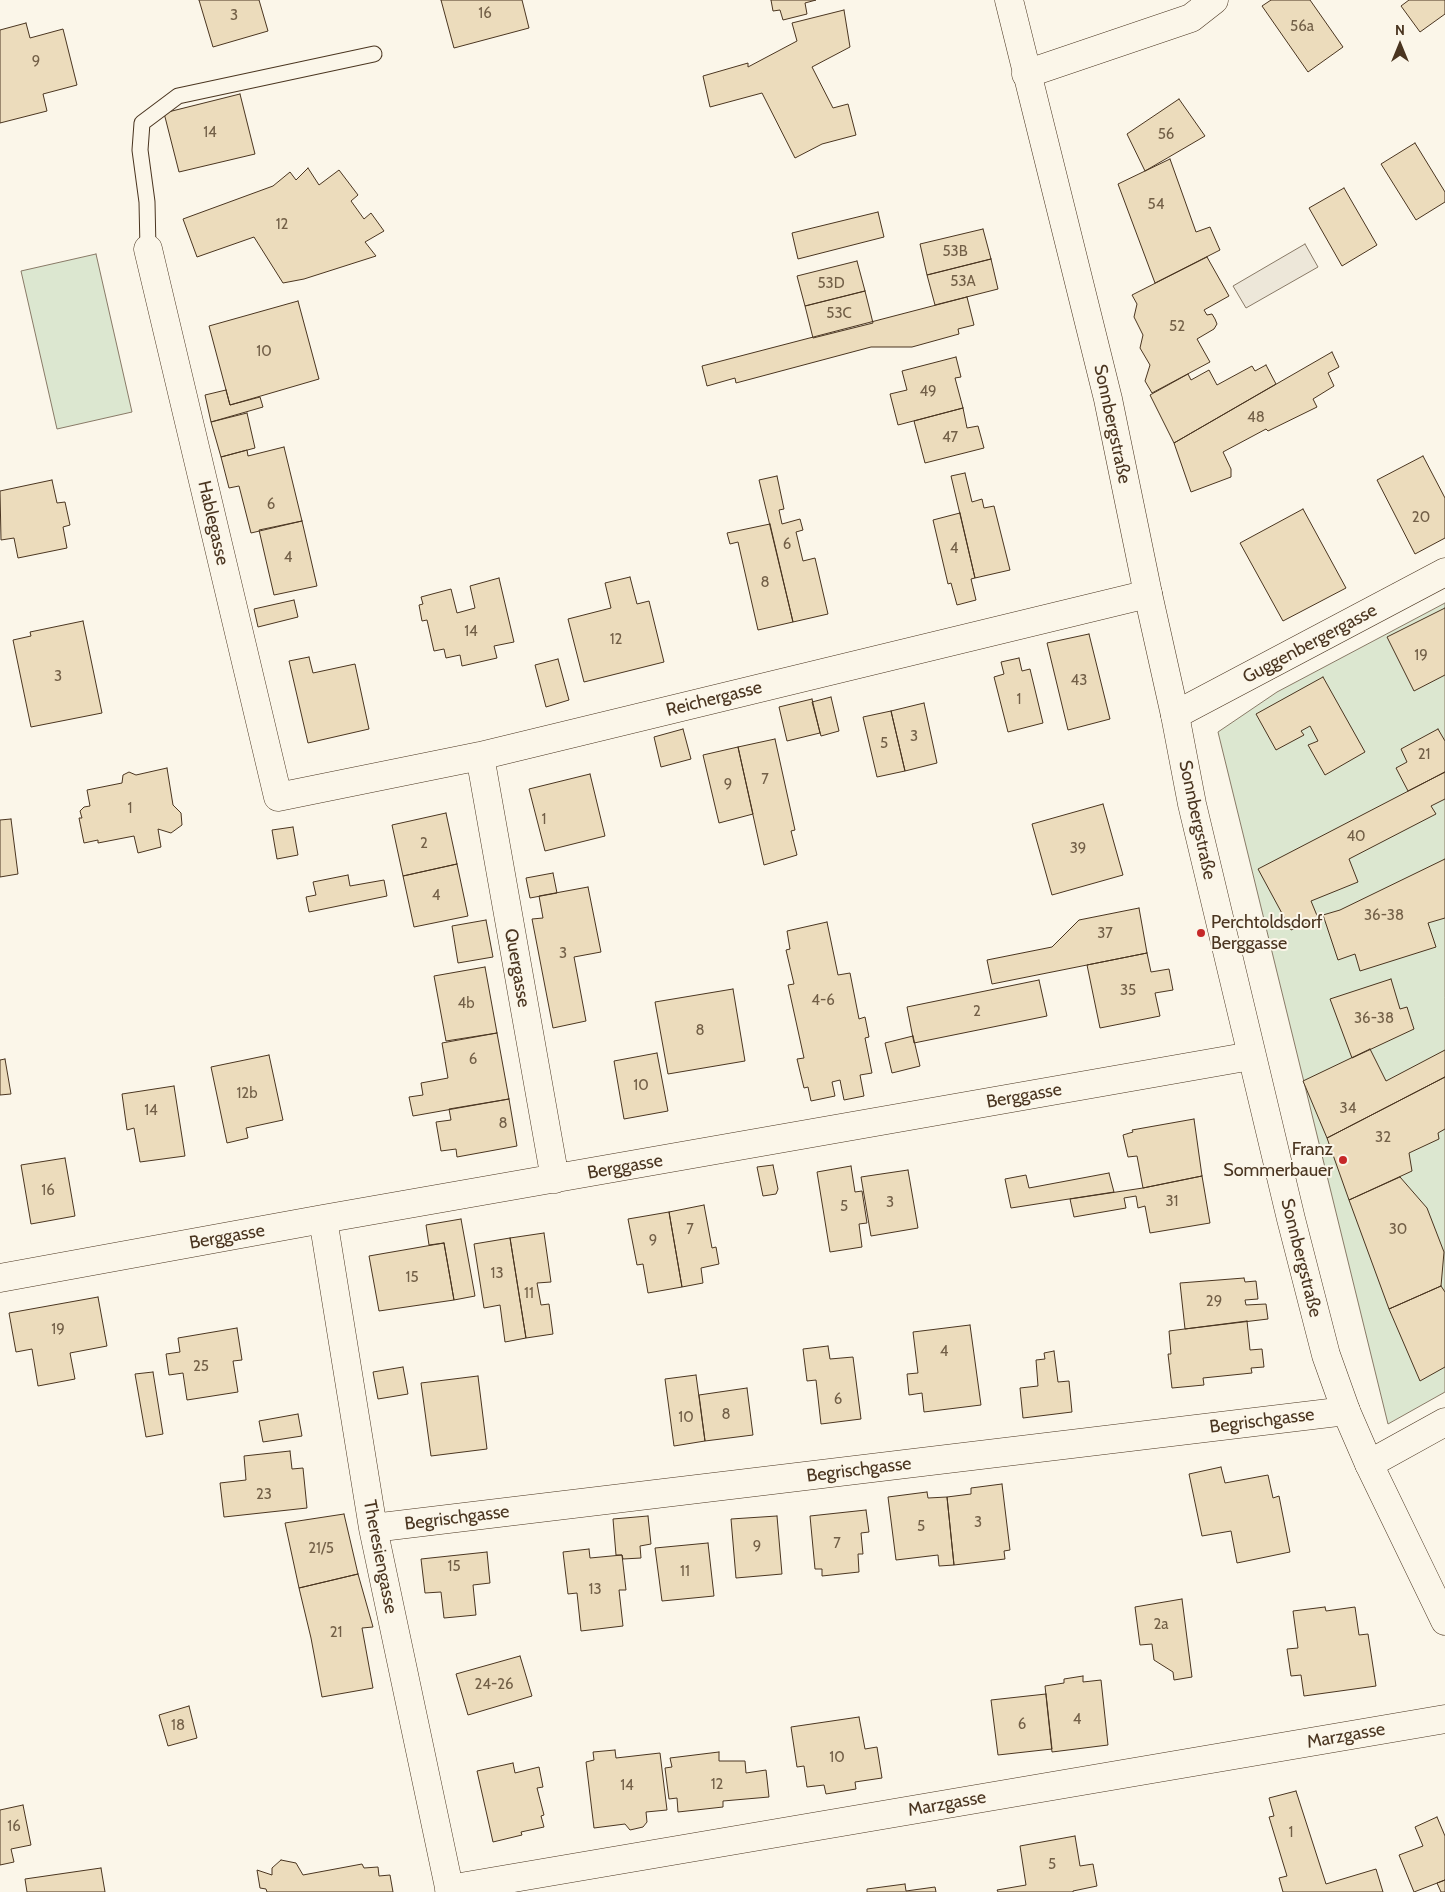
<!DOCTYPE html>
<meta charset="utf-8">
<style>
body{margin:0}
#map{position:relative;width:1445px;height:1892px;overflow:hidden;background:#fbf6e9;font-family:Cabin,sans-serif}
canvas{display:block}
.north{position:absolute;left:1375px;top:20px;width:50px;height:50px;-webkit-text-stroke:4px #fbf6e9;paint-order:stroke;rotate:0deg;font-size:14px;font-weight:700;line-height:20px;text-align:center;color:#4a3520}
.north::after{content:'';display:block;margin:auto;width:18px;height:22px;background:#4a3520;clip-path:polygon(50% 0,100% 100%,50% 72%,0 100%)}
</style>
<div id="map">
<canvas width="1445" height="1892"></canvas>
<div class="north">N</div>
</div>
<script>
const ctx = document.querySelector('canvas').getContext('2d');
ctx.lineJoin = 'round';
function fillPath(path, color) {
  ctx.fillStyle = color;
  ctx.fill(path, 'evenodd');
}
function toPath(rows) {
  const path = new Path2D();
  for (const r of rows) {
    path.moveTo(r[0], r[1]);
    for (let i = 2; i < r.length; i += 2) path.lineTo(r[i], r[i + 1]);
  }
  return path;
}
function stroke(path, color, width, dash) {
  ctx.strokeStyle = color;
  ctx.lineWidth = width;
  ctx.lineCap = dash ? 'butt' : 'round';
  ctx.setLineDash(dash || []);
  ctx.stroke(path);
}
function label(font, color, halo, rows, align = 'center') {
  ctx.font = font + ' Cabin,sans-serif';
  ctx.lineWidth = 4;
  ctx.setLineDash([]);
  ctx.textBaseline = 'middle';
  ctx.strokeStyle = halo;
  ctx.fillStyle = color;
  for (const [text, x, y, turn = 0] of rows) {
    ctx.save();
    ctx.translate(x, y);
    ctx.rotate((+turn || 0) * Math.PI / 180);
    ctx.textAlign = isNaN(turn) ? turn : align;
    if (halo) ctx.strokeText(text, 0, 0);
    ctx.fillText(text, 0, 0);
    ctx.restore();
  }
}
const green = toPath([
 [96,254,132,412,57,429,21,271,96,254],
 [1445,603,1445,1392,1388,1424,1218,732,1277,692,1445,603]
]);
fillPath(green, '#dce7d0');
stroke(green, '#887966', 1);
const parking = toPath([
 [1305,244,1318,267,1246,308,1233,286,1305,244]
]);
fillPath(parking, '#ede7d9');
stroke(parking, '#887966', 1);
const building = toPath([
 [199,0,259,0,268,31,213,47,199,0],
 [441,0,522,0,529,28,454,48,441,0],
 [771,0,816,0,805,3,807,14,783,20,780,10,773,11,771,0],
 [1271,0,1310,0,1343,47,1308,72,1262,6,1271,0],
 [1409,0,1445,0,1445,14,1420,32,1401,6,1409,0],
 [844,10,850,47,812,67,833,108,848,104,856,135,822,144,795,158,762,93,710,107,703,76,748,63,748,67,797,41,792,23,844,10],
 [26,23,30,38,63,29,77,85,43,94,47,111,0,123,0,30,26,23],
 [240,94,255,154,179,172,164,113,240,94],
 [1179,99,1205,136,1145,171,1127,134,1179,99],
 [1415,143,1445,192,1445,202,1416,220,1381,164,1415,143],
 [1170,159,1196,232,1210,227,1220,250,1155,283,1118,184,1170,159],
 [308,168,319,185,339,170,358,195,351,201,364,219,371,213,384,231,365,242,376,256,304,279,283,283,254,237,197,257,183,219,273,186,290,172,296,180,308,168],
 [1344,188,1377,245,1342,266,1309,208,1344,188],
 [878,212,884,237,798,259,792,233,878,212],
 [983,229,991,259,927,275,920,244,983,229],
 [1207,257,1229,296,1204,310,1207,315,1212,314,1215,319,1217,324,1214,329,1197,339,1210,362,1152,393,1145,381,1150,365,1140,348,1143,335,1134,317,1137,304,1132,295,1207,257],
 [991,259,998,289,935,305,927,275,991,259],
 [857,261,865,291,805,306,797,276,857,261],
 [865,291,873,323,813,338,805,306,865,291],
 [967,297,974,325,958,329,959,334,912,347,871,347,736,383,735,378,707,386,702,366,967,297],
 [298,301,319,379,230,405,209,326,298,301],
 [1332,352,1339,367,1328,373,1334,386,1313,399,1317,407,1268,431,1266,429,1223,452,1231,469,1231,477,1191,492,1174,443,1332,352],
 [956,357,961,377,955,378,963,408,898,425,890,394,907,390,902,371,956,357],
 [1266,365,1276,384,1174,443,1150,395,1188,374,1191,380,1209,370,1217,385,1252,366,1255,371,1266,365],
 [226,390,230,405,260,397,263,407,211,422,205,395,226,390],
 [963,408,967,428,978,426,984,448,925,463,914,421,963,408],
 [247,413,255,448,221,457,211,422,247,413],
 [284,447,302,521,251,533,239,486,229,488,221,457,247,450,248,456,284,447],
 [1423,456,1445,498,1445,538,1415,554,1377,480,1423,456],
 [965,473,972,502,982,499,984,508,994,506,1010,570,975,578,951,476,965,473],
 [777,476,784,509,779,510,782,524,800,519,803,530,796,532,803,561,815,558,828,614,793,622,759,480,777,476],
 [52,480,57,503,65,502,70,525,63,527,67,548,18,558,14,538,1,540,0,491,52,480],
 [1303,509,1346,588,1283,621,1240,543,1303,509],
 [960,513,975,578,971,579,976,600,957,605,951,583,948,584,933,520,960,513],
 [302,521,317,586,274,595,259,530,302,521],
 [770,524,793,622,758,630,738,542,730,544,727,533,770,524],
 [630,577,637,604,649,601,664,662,584,682,568,619,611,608,605,583,630,577],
 [499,578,514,642,494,646,497,658,462,666,460,655,446,658,444,649,434,651,427,620,422,621,419,605,423,604,421,597,451,589,457,613,475,608,470,586,499,578],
 [294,600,298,617,258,627,254,609,294,600],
 [1445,608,1445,675,1414,691,1387,637,1445,608],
 [83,621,102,713,31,727,13,640,31,636,30,632,83,621],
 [1089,634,1110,719,1068,730,1047,643,1089,634],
 [309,657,313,673,355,664,369,729,308,743,289,661,309,657],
 [1019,658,1022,671,1030,669,1043,723,1008,732,994,677,1004,674,1001,662,1019,658],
 [558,659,569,700,546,707,535,665,558,659],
 [1323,677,1365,752,1325,775,1308,745,1318,741,1310,726,1301,731,1304,735,1276,750,1256,714,1323,677],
 [831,697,839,731,821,736,812,702,831,697],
 [812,699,820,733,787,741,779,707,812,699],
 [924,703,937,763,905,771,891,711,924,703],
 [891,711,905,771,877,777,863,717,891,711],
 [683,729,691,759,661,767,654,737,683,729],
 [1438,729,1445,741,1445,772,1408,791,1396,768,1407,762,1401,749,1438,729],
 [775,739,795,830,791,831,797,855,764,865,738,747,775,739],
 [738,747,753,814,719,823,703,755,738,747],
 [167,768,173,805,181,813,182,825,171,833,158,829,161,847,138,853,134,836,98,843,98,840,84,843,79,818,82,818,80,811,84,807,90,806,87,790,122,783,123,775,129,772,136,775,167,768],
 [1445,772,1445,799,1431,806,1436,814,1349,859,1358,882,1311,901,1318,918,1291,930,1258,869,1445,772],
 [590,774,605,836,545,851,529,789,590,774],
 [1103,804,1123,875,1052,895,1032,824,1103,804],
 [446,813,457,864,403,876,392,825,446,813],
 [11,819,18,874,0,877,0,820,11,819],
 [293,827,298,855,277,859,272,830,293,827],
 [1445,859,1445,918,1428,923,1436,947,1360,971,1355,954,1338,960,1323,915,1340,910,1445,859],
 [457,864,468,916,414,927,403,876,457,864],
 [553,873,557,893,530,898,526,878,553,873],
 [348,875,350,886,384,880,387,896,309,912,306,897,316,895,313,882,348,875],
 [588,887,601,952,574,957,586,1021,553,1028,532,919,543,918,539,896,588,887],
 [1139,908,1147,953,992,984,987,960,1052,947,1079,920,1139,908],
 [486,920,493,957,458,963,452,926,486,920],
 [827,922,838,975,850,973,859,1019,865,1017,869,1037,865,1038,872,1073,860,1075,864,1096,844,1100,840,1080,832,1082,835,1096,811,1101,808,1087,804,1088,797,1059,804,1058,788,985,794,984,786,950,790,949,787,931,827,922],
 [1147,953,1151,972,1169,969,1173,990,1155,993,1160,1016,1100,1028,1087,965,1147,953],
 [485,967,497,1033,446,1041,434,976,485,967],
 [1391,979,1400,1009,1407,1007,1414,1029,1352,1058,1330,999,1391,979],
 [1039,980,1047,1016,914,1043,907,1007,1039,980],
 [733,989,745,1061,668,1074,655,1002,733,989],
 [497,1033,509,1099,413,1116,409,1097,423,1095,421,1083,448,1078,442,1043,497,1033],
 [913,1036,920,1066,892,1073,885,1043,913,1036],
 [1370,1049,1386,1081,1445,1050,1445,1077,1327,1138,1303,1081,1370,1049],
 [657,1053,668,1111,624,1119,614,1061,657,1053],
 [269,1055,283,1120,246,1128,248,1138,227,1143,211,1067,269,1055],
 [5,1059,11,1094,0,1095,0,1060,5,1059],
 [1445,1077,1445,1129,1438,1133,1439,1139,1409,1153,1412,1171,1349,1200,1327,1138,1445,1077],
 [174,1086,185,1156,140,1162,134,1128,127,1130,122,1094,174,1086],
 [509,1099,517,1146,457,1157,456,1149,441,1151,436,1122,451,1120,449,1109,509,1099],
 [1194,1119,1202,1176,1143,1188,1137,1156,1128,1157,1123,1135,1133,1132,1132,1130,1194,1119],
 [65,1158,75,1216,31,1224,21,1165,65,1158],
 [773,1165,778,1189,776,1194,763,1196,757,1167,773,1165],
 [851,1166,855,1192,862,1191,867,1223,859,1224,862,1247,830,1252,817,1172,851,1166],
 [908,1170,918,1228,871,1236,861,1177,908,1170],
 [1109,1173,1114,1192,1011,1208,1005,1179,1026,1175,1029,1188,1109,1173],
 [1202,1176,1210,1223,1150,1233,1145,1206,1138,1208,1136,1196,1124,1198,1126,1208,1074,1217,1070,1199,1143,1188,1202,1176],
 [1400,1177,1427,1208,1444,1252,1441,1286,1389,1309,1349,1200,1400,1177],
 [704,1205,712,1248,716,1247,719,1264,701,1268,703,1283,682,1287,669,1212,704,1205],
 [669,1212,682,1287,648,1293,643,1264,637,1265,628,1219,669,1212],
 [461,1219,475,1296,454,1300,444,1243,429,1245,426,1225,461,1219],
 [544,1233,551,1282,537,1283,541,1305,549,1304,553,1334,526,1338,510,1238,544,1233],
 [510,1238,526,1338,505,1342,500,1305,484,1308,474,1244,510,1238],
 [444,1243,454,1300,379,1311,369,1256,444,1243],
 [1244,1278,1245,1282,1256,1281,1258,1299,1245,1300,1246,1305,1266,1304,1268,1319,1185,1329,1180,1283,1244,1278],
 [1441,1286,1445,1292,1445,1367,1420,1381,1389,1309,1441,1286],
 [98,1297,107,1346,70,1353,75,1379,38,1386,32,1349,16,1352,9,1313,98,1297],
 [1247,1321,1250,1350,1262,1349,1264,1367,1251,1368,1252,1373,1203,1378,1204,1385,1172,1388,1168,1354,1171,1354,1169,1331,1247,1321],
 [970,1325,981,1405,924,1412,922,1393,909,1395,907,1374,918,1373,913,1332,970,1325],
 [237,1328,242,1360,233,1361,238,1392,187,1400,183,1373,169,1375,166,1354,180,1352,178,1338,237,1328],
 [828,1346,830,1359,853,1357,861,1419,821,1424,816,1380,807,1381,803,1349,828,1346],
 [1054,1351,1058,1382,1069,1381,1072,1412,1023,1418,1020,1388,1038,1386,1036,1360,1045,1359,1044,1353,1054,1351],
 [403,1367,408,1394,378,1399,373,1372,403,1367],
 [153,1372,163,1434,146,1437,135,1374,153,1372],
 [696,1375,705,1441,674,1446,665,1379,696,1375],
 [478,1376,487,1449,431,1456,421,1383,478,1376],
 [747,1388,753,1435,705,1441,699,1395,747,1388],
 [298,1414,302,1436,263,1442,259,1421,298,1414],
 [290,1451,292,1469,303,1468,307,1508,224,1517,220,1483,246,1480,244,1456,290,1451],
 [1221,1467,1225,1483,1268,1475,1273,1498,1279,1496,1290,1552,1237,1563,1231,1531,1202,1536,1189,1474,1221,1467],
 [1002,1484,1010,1550,1004,1551,1005,1559,954,1565,947,1497,971,1494,971,1488,1002,1484],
 [927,1492,928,1498,947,1497,954,1565,939,1566,938,1555,896,1560,888,1497,927,1492],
 [866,1510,869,1532,861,1533,863,1554,858,1554,859,1572,822,1576,822,1569,815,1569,810,1516,866,1510],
 [344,1514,358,1574,299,1588,285,1523,344,1514],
 [648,1516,651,1544,640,1546,641,1558,623,1559,622,1555,616,1555,613,1519,648,1516],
 [777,1516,782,1574,736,1578,731,1519,777,1516],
 [708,1543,714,1596,662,1601,655,1548,708,1543],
 [589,1549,590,1558,622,1555,626,1590,619,1590,623,1626,581,1631,577,1593,568,1594,563,1552,589,1549],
 [487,1552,490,1583,473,1585,476,1615,444,1618,441,1592,425,1593,421,1559,487,1552],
 [358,1574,373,1627,362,1628,373,1688,322,1697,311,1638,299,1588,358,1574],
 [1182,1599,1192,1677,1174,1680,1173,1672,1154,1660,1152,1644,1140,1645,1135,1607,1182,1599],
 [1325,1607,1326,1611,1355,1607,1359,1635,1368,1634,1376,1686,1304,1696,1301,1675,1291,1676,1287,1649,1298,1648,1293,1611,1325,1607],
 [520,1656,532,1696,468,1715,456,1674,520,1656],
 [1083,1676,1083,1682,1101,1680,1108,1745,1052,1752,1045,1686,1064,1683,1064,1679,1083,1676],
 [1046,1694,1052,1749,998,1755,991,1700,1046,1694],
 [189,1706,197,1738,168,1746,159,1715,189,1706],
 [859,1717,865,1749,877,1747,882,1778,855,1782,856,1789,826,1794,824,1785,807,1787,804,1766,797,1767,791,1727,859,1717],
 [615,1750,616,1758,660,1753,667,1810,646,1812,647,1822,643,1827,630,1830,625,1824,594,1828,586,1762,594,1760,593,1752,615,1750],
 [719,1752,719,1761,745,1761,746,1773,766,1770,769,1797,723,1801,723,1807,678,1812,677,1798,669,1799,665,1768,672,1767,670,1758,719,1752],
 [513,1763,515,1773,539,1767,543,1787,537,1788,544,1815,541,1816,544,1827,521,1832,522,1835,493,1842,477,1771,513,1763],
 [1296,1791,1326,1884,1376,1869,1383,1892,1283,1892,1279,1878,1287,1876,1269,1817,1274,1816,1269,1798,1296,1791],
 [23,1805,31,1845,11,1849,14,1862,0,1865,0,1810,23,1805],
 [1437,1817,1445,1836,1445,1880,1414,1892,1399,1855,1423,1846,1415,1827,1437,1817],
 [1075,1836,1080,1866,1093,1864,1097,1886,1073,1891,1073,1892,998,1892,997,1890,1026,1885,1020,1846,1075,1836],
 [281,1860,296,1863,303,1875,362,1864,364,1868,378,1867,379,1876,390,1875,393,1892,267,1892,266,1889,260,1888,257,1870,272,1875,272,1868,281,1860],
 [101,1868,105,1892,27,1892,25,1879,101,1868],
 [1445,1880,1445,1892,1441,1892,1437,1883,1445,1880],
 [905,1884,906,1891,935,1887,936,1892,867,1892,867,1889,905,1884]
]);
fillPath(building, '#ecdcbc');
stroke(building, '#4a3520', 1);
const service = toPath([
 [148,249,147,202,140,150,142,123,178,96,374,54]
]);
const minor = toPath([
 [1026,74,1191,18,1214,0],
 [148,249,278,797,480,756,1148,594],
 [1175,715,1445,572],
 [480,756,555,1179],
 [323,1219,373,1528,450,1892],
 [0,1278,323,1219,1251,1056],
 [1369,1464,1445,1422],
 [373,1528,1346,1411],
 [449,1889,1445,1719]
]);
const secondary = toPath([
 [1009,0,1108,399,1148,594,1175,715,1192,804,1291,1219,1326,1355,1346,1411,1369,1464,1445,1621]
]);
stroke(service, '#4a3520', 17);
stroke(minor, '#4a3520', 29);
stroke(secondary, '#4a3520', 29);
stroke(service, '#fbf6e9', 15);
stroke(minor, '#fbf6e9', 28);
stroke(secondary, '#fbf6e9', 28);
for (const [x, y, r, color] of [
 [1201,933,5,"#c62828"],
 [1343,1160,5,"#c62828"]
]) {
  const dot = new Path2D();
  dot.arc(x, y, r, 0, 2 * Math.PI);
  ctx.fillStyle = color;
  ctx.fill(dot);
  stroke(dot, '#fbf6e9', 2);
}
label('15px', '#725f47', null, [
 ["16",485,14],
 ["3",234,16],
 ["56a",1302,27],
 ["9",36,62],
 ["14",210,133],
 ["56",1166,135],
 ["54",1156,205],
 ["12",282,225],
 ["53B",955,252],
 ["53A",963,282],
 ["53D",831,284],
 ["53C",839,314],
 ["52",1177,327],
 ["10",264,352],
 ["49",928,392],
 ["48",1256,418],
 ["47",950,438],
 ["6",271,505],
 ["20",1421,518],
 ["6",787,545],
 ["4",954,549],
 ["4",288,558],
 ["8",765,583],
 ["14",471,632],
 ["12",616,640],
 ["19",1421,656],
 ["3",58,677],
 ["43",1079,681],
 ["1",1019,700],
 ["3",914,737],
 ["5",884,744],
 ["21",1424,755],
 ["7",765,780],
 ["9",728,785],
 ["1",130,809],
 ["1",544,820],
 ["40",1356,837],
 ["2",424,844],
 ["39",1078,849],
 ["4",436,896],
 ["36-38",1384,916],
 ["37",1105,934],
 ["3",563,954],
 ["35",1128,991],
 ["4-6",823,1001],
 ["4b",466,1004],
 ["2",977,1012],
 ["36-38",1374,1019],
 ["8",700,1031],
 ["6",473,1060],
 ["10",641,1086],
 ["12b",247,1094],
 ["34",1348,1109],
 ["14",151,1111],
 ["8",503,1124],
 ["32",1383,1138],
 ["16",48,1191],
 ["31",1172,1202],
 ["3",890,1203],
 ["5",844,1207],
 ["7",690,1230],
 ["30",1398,1230],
 ["9",653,1241],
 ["13",497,1274],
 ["15",412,1278],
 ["11",529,1294],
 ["29",1214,1302],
 ["19",58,1330],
 ["4",944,1352],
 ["25",201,1367],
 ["6",838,1400],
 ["8",726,1415],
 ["10",686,1418],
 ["23",264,1495],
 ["3",978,1523],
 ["5",921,1527],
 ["7",837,1544],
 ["9",757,1547],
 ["21/5",321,1549],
 ["15",454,1567],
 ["11",685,1572],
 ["13",595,1590],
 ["2a",1161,1625],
 ["21",336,1633],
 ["24-26",494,1685],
 ["4",1077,1720],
 ["6",1022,1725],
 ["18",178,1726],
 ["10",837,1758],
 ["12",717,1785],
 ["14",627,1786],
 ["16",14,1827],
 ["1",1291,1833],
 ["5",1052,1865]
]);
label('18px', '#4a3520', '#fbf6e9', [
 ["Sonnbergstraße",1112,424,78],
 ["Hablegasse",213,523,77],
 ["Guggenbergergasse",1310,644,-28],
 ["Reichergasse",714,699,-14],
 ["Sonnbergstraße",1197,820,78],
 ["Quergasse",517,968,80],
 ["Berggasse",1024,1096,-10],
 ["Berggasse",625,1167,-10],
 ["Berggasse",227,1237,-10],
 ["Sonnbergstraße",1301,1258,76],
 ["Begrischgasse",1262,1421,-7],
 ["Begrischgasse",859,1470,-7],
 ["Begrischgasse",457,1518,-7],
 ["Theresiengasse",380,1557,79],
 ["Marzgasse",1346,1736,-10],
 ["Marzgasse",947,1804,-10]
]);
label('18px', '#4a3520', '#fbf6e9', [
 ["Perchtoldsdorf",1211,923],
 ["Berggasse",1211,944],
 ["Franz",1333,1150,"right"],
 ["Sommerbauer",1333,1171,"right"]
], 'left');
</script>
